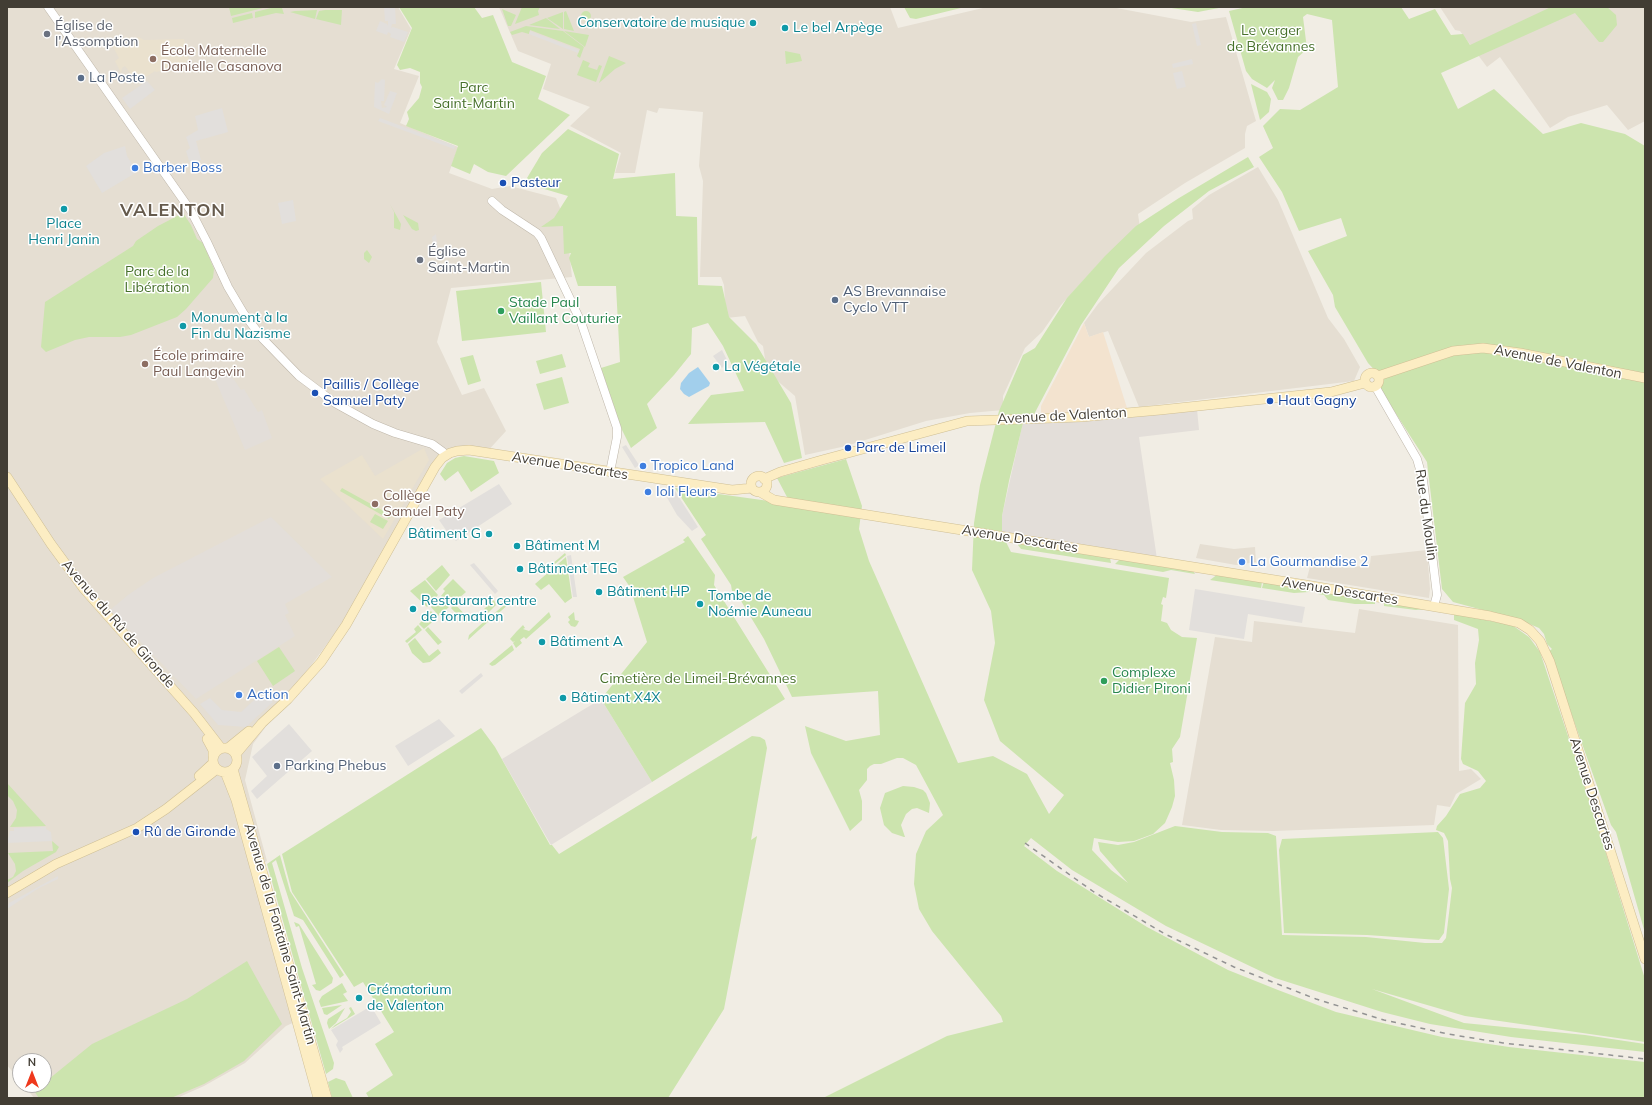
<!DOCTYPE html>
<meta charset="utf-8">
<style>
body{margin:0}
#map{position:relative;width:1652px;height:1105px;overflow:hidden;background:#f1ede4;font-family:Mulish,sans-serif}
canvas{display:block}
.frame{position:absolute;inset:0;border:8px solid #423d34;pointer-events:none}
.north{position:absolute;left:12px;top:1053px;width:40px;height:40px;box-sizing:border-box;background:#fff;border:1px solid #b3b1ae;border-radius:50%;rotate:0deg;font-size:11px;font-weight:700;line-height:16px;text-align:center;color:#423d34}
.north::after{content:'';display:block;margin:auto;width:14px;height:18px;background:#ef381c;clip-path:polygon(50% 0,100% 100%,50% 72%,0 100%)}
</style>
<div id="map">
<canvas width="1652" height="1105"></canvas>
<div class="frame"></div>
<div class="north">N</div>
</div>
<script>
const ctx = document.querySelector('canvas').getContext('2d');
ctx.lineJoin = 'round';
function fillPath(path, color) {
  ctx.fillStyle = color;
  ctx.fill(path, 'evenodd');
}
function toPath(rows) {
  const path = new Path2D();
  for (const r of rows) {
    if (r.length === 3) {
      path.moveTo(r[0] + r[2], r[1]);
      path.arc(r[0], r[1], r[2], 0, 2 * Math.PI);
      continue;
    }
    path.moveTo(r[0], r[1]);
    for (let i = 2; i < r.length; i += 2) path.lineTo(r[i], r[i + 1]);
  }
  return path;
}
function stroke(path, color, width, dash) {
  ctx.strokeStyle = color;
  ctx.lineWidth = width;
  ctx.lineCap = dash ? 'butt' : 'round';
  ctx.setLineDash(dash || []);
  ctx.stroke(path);
}
function label(font, color, halo, rows, align = 'center') {
  ctx.font = font + ' Mulish,sans-serif';
  ctx.lineWidth = 3;
  ctx.setLineDash([]);
  ctx.textBaseline = 'middle';
  ctx.strokeStyle = halo;
  ctx.fillStyle = color;
  for (const [text, x, y, turn = 0] of rows) {
    ctx.save();
    ctx.translate(x, y);
    ctx.rotate((+turn || 0) * Math.PI / 180);
    ctx.textAlign = isNaN(turn) ? turn : align;
    if (halo) ctx.strokeText(text, 0, 0);
    ctx.fillText(text, 0, 0);
    ctx.restore();
  }
}
fillPath(toPath([
 [7,7,398,7,411,29,394,69,419,76,400,123,458,147,449,173,492,189,510,186,556,198,566,223,572,277,451,288,437,342,462,395,484,388,506,431,485,454,466,451,438,459,358,602,253,744,245,780,267,861,257,866,301,1019,286,1026,245,1063,204,1086,177,1098,34,1098,24,1085,44,1085,44,1061,20,1061,20,1081,7,1065],
 [499,7,890,7,898,28,987,7,1111,7,1191,22,1226,17,1256,121,1247,126,1245,134,1245,148,1185,183,1138,214,1140,228,1103,259,1061,305,1042,332,1025,348,1003,396,1003,410,970,413,926,421,846,446,805,455,795,396,767,372,763,346,758,342,745,316,726,318,724,285,721,277,700,277,703,181,699,166,703,112,659,108,657,113,647,110,635,173,615,173,621,153,570,126,590,107,543,89,551,64,518,51],
 [1440,7,1645,7,1645,121,1628,130,1607,105,1568,117,1550,128,1500,57,1487,67,1460,31,1455,30],
 [1258,167,1278,200,1328,318,1344,339,1360,367,1354,381,1139,407,1108,331,1089,337,1084,323,1098,304,1146,253,1188,221,1193,219,1192,209,1209,195],
 [1200,544,1234,549,1255,547,1256,562,1236,565,1196,558],
 [1427,550,1430,589,1429,598,1307,578,1311,563,1349,568,1370,564,1371,556],
 [1359,609,1458,625,1459,771,1471,769,1481,779,1456,794,1450,807,1437,805,1434,825,1273,831,1221,830,1182,825,1215,637,1252,642,1254,621,1355,633]
]), '#e5ded2');
fillPath(toPath([
 [1084,323,1089,337,1103,332,1127,408,1041,415,1041,406]
]), '#f3e3cf');
fillPath(toPath([
 [229,372,241,390,244,389,258,412,262,410,272,438,245,450,215,379,216,376],
 [1197,409,1199,430,1139,437,1157,559,1002,534,1002,516,1023,422],
 [271,517,332,577,285,604,289,613,285,615,295,636,196,699,110,610,128,595,153,578],
 [601,699,652,782,551,845,502,759]
]), '#e3ded9');
fillPath(toPath([
 [128,37,133,40,139,37,144,40,184,39,189,60,186,61,186,64,164,72,164,70,156,72,155,71,141,80,136,72,131,74,125,66,122,68,121,73,115,61,119,58,112,45],
 [424,448,429,460,383,539,320,479,362,455,375,476]
]), '#eae1ce');
fillPath(toPath([
 [229,7,267,7,231,16],
 [275,7,282,8,284,14,276,13,255,18,255,12],
 [399,7,474,7,482,18,493,15,512,62,546,76,538,99,570,115,506,176,488,172,474,164,470,174,451,166,458,146,406,126,409,119,407,112,419,98,422,87,420,83,420,72,410,68,400,70,397,65,412,28],
 [522,7,540,7,538,11,539,15,515,24],
 [904,7,965,7,916,19,910,18],
 [1165,7,1224,7,1198,12],
 [1247,7,1401,7,1409,19,1435,9,1451,35,1463,34,1470,45,1551,7,1607,7,1616,15,1617,25,1603,42,1599,42,1575,13,1441,73,1458,109,1494,89,1543,134,1581,123,1625,134,1645,146,1645,933,1616,832,1611,825,1549,651,1552,649,1547,644,1544,634,1539,628,1520,620,1453,602,1442,589,1427,462,1380,389,1381,377,1368,363,1335,307,1333,295,1308,251,1347,236,1341,218,1299,231,1282,192,1259,157,1273,148,1263,126,1280,109,1300,110,1338,87,1332,20,1307,14,1303,17,1307,49,1298,57,1289,88,1283,100,1278,100,1272,88,1275,80,1267,88,1252,79,1246,71,1229,11],
 [502,9,516,15,511,26,508,26],
 [317,10,315,19,290,12,295,11],
 [325,10,342,10,341,25,316,19,319,11],
 [586,16,5],
 [566,11,574,31,564,29,564,12],
 [563,12,563,29,547,18],
 [252,13,253,18,233,23,232,18],
 [546,18,560,29,529,25],
 [526,26,563,31,584,47,580,58,577,56,580,49,530,30,529,34,522,32,512,35,510,32],
 [564,31,589,35,585,47],
 [785,51,800,54,802,61,786,64],
 [609,56,626,63,615,69,599,83],
 [583,60,590,63,588,67,597,70,599,65,602,66,596,82,577,75],
 [1251,84,1267,92,1271,99,1269,112,1260,120],
 [568,129,619,154,613,179,675,173,676,216,697,217,698,285,722,286,729,317,756,344,791,403,802,458,784,463,765,422,688,424,711,395,744,391,723,346,708,323,692,328,691,354,674,375,647,404,657,428,631,448,622,430,601,368,620,362,616,286,578,286,569,258,571,253,564,254,563,226,541,227,554,218,568,196,524,183,542,153],
 [1248,157,1254,167,1209,191,1164,226,1119,268,1081,325,1030,422,1023,423,1009,481,1002,516,1002,534,1011,552,1169,578,1166,598,1163,597,1161,604,1163,605,1161,621,1167,623,1171,630,1182,637,1197,638,1180,737,1172,749,1173,762,1170,763,1174,780,1175,796,1172,807,1165,823,1153,834,1134,841,1118,842,1094,838,1092,850,1111,870,1128,883,1100,851,1098,842,1118,845,1134,842,1175,826,1222,832,1268,833,1276,836,1282,935,1366,937,1425,943,1442,943,1446,938,1452,888,1450,879,1448,841,1444,833,1436,830,1437,826,1446,816,1460,794,1480,788,1486,781,1478,771,1463,764,1461,759,1465,703,1476,684,1475,663,1479,640,1478,629,1454,620,1454,614,1512,625,1529,637,1540,652,1590,802,1645,979,1645,1042,1465,1016,1372,989,1464,1023,1585,1035,1645,1044,1645,1052,1511,1037,1430,1024,1382,1012,1275,978,1166,926,1072,870,1031,838,1024,846,1057,871,1147,927,1228,970,1278,990,1336,1012,1442,1037,1509,1047,1645,1062,1645,1098,823,1098,947,1036,1003,1022,1001,1016,932,931,919,909,914,884,916,854,926,831,943,815,916,765,903,758,897,758,881,764,874,764,870,766,867,769,867,780,859,790,862,801,862,820,850,831,811,753,805,726,846,741,880,735,878,691,792,697,764,639,735,591,732,591,731,585,701,539,706,535,675,488,769,501,787,497,777,478,846,459,862,506,859,529,869,561,958,763,993,756,1027,774,1049,814,1064,795,1000,741,984,700,995,643,991,611,972,570,974,523,980,485,999,411,1023,355,1035,348,1067,298,1105,256,1136,226,1179,198],
 [390,204,401,224,400,230,394,228,394,212],
 [183,213,191,225,197,239,203,243,214,269,213,278,186,309,177,317,131,335,120,337,89,337,75,340,46,352,41,347,45,302,133,246,136,241,158,226],
 [403,215,418,223,419,230,416,231,412,229],
 [367,250,372,257,369,263,364,259,364,253],
 [541,282,546,332,462,341,456,291],
 [562,354,566,367,540,374,536,361],
 [473,355,481,381,468,385,460,358],
 [562,377,569,403,544,410,536,384],
 [464,456,494,461,499,473,471,492,458,471,445,481,440,474,447,463,455,458],
 [342,488,391,515,389,519,340,491],
 [375,514,388,521,383,529,370,522],
 [688,536,715,575,714,585,785,699,652,782,601,699,647,642,630,587,623,577,685,542,683,540],
 [1019,541,1110,558,1111,563,1021,549,1018,545],
 [565,553,566,555,545,572,544,571],
 [566,557,572,598,565,603,549,584,541,590,535,584],
 [1120,559,1193,571,1195,574,1171,570,1163,572,1115,564],
 [442,565,450,575,436,591,426,579],
 [1218,574,1262,582,1261,588,1210,580],
 [453,579,466,592,450,606,441,596,445,591,443,589],
 [425,580,438,595,427,607,410,591],
 [1264,581,1308,590,1309,592,1294,593,1262,588],
 [1321,592,1371,600,1375,602,1375,604,1355,604,1328,600,1324,595,1318,594],
 [440,597,449,607,439,616,431,607],
 [494,600,496,605,488,613,484,609],
 [510,600,511,602,492,619,490,617],
 [1391,602,1425,609,1416,610,1384,606,1384,603],
 [455,604,469,619,465,623,451,608],
 [431,611,437,618,424,629,419,624],
 [549,612,551,617,526,639,524,637,520,640,522,643,516,648,513,643,515,641,513,642,510,639,517,631,523,625,525,628,523,629,529,631],
 [574,612,575,620,579,621,577,625,575,627,571,626,568,622,570,620,568,617],
 [488,618,490,620,468,640,469,635],
 [418,625,422,630,407,643,405,641,416,632,414,629],
 [428,627,442,642,438,645,425,630],
 [415,638,429,656,438,649,441,653,430,662,423,663,412,653,408,644],
 [512,645,514,650,495,665,492,666,489,664],
 [279,647,295,671,273,686,257,661],
 [481,728,495,747,550,845,552,845,559,854,752,736,760,737,765,740,767,748,751,840,757,836,724,1009,668,1098,369,1098,366,1093,393,1075,375,1044,394,1032,363,982,354,987,292,892,282,854],
 [7,783,46,826,10,827,16,818,17,810,13,801,7,795],
 [903,786,914,787,923,790,926,793,930,803,929,813,917,808,912,809,906,814,901,825,905,837,904,837,892,833,884,825,880,808,885,793],
 [1438,832,1443,838,1449,889,1444,933,1439,940,1367,935,1284,933,1279,850,1282,839],
 [52,841,59,847,56,852,23,871,7,883,7,880,13,877,16,871,15,864,8,853,53,851],
 [280,855,290,891,344,975,340,978,303,920,294,916,276,860,272,863,302,968,334,1063,333,1069,326,1074,267,864],
 [294,922,299,924,333,978,332,983,320,991,316,990,312,985,316,984,299,926,296,927],
 [247,961,282,1024,244,1061,204,1084,171,1098,39,1098,34,1091,41,1085,44,1085,44,1083,92,1044,187,999],
 [342,983,347,992,343,994,348,1001,321,1007,319,1001,322,996],
 [342,1005,327,1015,324,1014,322,1008],
 [351,1007,355,1014,331,1029,335,1025,347,1018,351,1012,349,1008],
 [345,1008,336,1023,329,1029,327,1023,328,1019],
 [336,1078,345,1081,353,1098,332,1098,328,1082]
]), '#cce4ae');
fillPath(toPath([
 [384,7,395,7,396,24,392,24,391,28,393,27,408,32,404,42,390,37,391,34,388,32,387,35,376,31,380,21,387,24,387,26,388,24,388,21,385,21],
 [1196,23,1201,45,1197,46,1192,24],
 [530,31,579,50,578,53,529,34],
 [1192,59,1193,64,1173,68,1172,64],
 [1182,71,1186,87,1177,89,1173,73],
 [382,79,385,80,384,101,381,101,382,108,387,107,384,105,390,91,397,93,389,114,374,107,375,82,378,83],
 [147,81,155,90,130,109,122,98],
 [222,108,228,132,196,141,201,160,190,164,186,151,190,148,186,137,198,130,195,116],
 [380,118,455,146,454,149,378,121],
 [125,146,127,156,137,172,102,193,86,166,104,153],
 [293,200,296,221,282,224,278,203],
 [436,234,438,251,434,252,432,237],
 [722,350,728,362,722,368,713,356],
 [626,445,639,465,635,468,622,447],
 [499,484,512,504,456,541,448,533,439,520],
 [675,491,698,527,692,531,677,515,665,494],
 [571,555,577,597,573,597,567,556],
 [474,563,498,591,495,594,470,565],
 [1195,589,1305,607,1302,623,1248,614,1244,639,1189,630],
 [481,673,483,676,462,694,459,691],
 [264,691,273,702,246,727,218,725,200,704,210,698,222,710,241,712],
 [439,719,455,736,408,766,395,746],
 [289,724,312,751,257,799,251,791,267,776,252,757],
 [46,827,46,829,51,832,52,841,7,843,10,831,14,831,14,828],
 [58,876,58,879,39,888,7,909,9,903],
 [371,1006,381,1023,342,1047,343,1049,340,1053,336,1045,338,1041,331,1030]
]), '#e2dfdc');
fillPath(toPath([
 [698,367,710,383,709,386,689,397,684,394,680,389,681,383,689,373]
]), '#a2cfec');
const tertiary = toPath([
 [48,7,191,211,207,242,228,287,244,314,263,339,299,376,335,403,373,424,395,433,432,444,443,452],
 [492,201,502,210,537,233,541,238,581,322,617,428,617,437,610,472],
 [1375,386,1417,459,1423,480,1437,595,1434,606]
]);
const secondary = toPath([
 [1372,380,7],
 [1378,376,1453,351,1483,348,1520,353,1645,378],
 [759,484,8],
 [7,477,51,544,84,589,194,713,221,748],
 [764,479,780,472,822,460,967,421,1081,417,1160,410,1331,392,1365,383],
 [760,492,774,500,1306,585,1490,616,1519,623,1530,630,1540,641,1550,662,1645,959],
 [207,739,213,750,213,756],
 [225,760,12],
 [228,748,249,731],
 [236,754,262,723,288,699,321,662,346,625,435,467,442,458,450,453,457,451,469,450,732,490,752,488],
 [233,769,327,1098],
 [225,772,236,800,318,1098],
 [199,776,213,763],
 [7,893,56,864,137,828,166,809,217,769]
]);
stroke(tertiary, '#bfb7aa', 9);
stroke(secondary, '#cfbf95', 10);
stroke(tertiary, '#fff', 8);
stroke(secondary, '#fcedc3', 9);
stroke(toPath([
 [1025,843,1094,892,1165,934,1234,967,1316,999,1384,1020,1448,1034,1503,1043,1645,1059]
]), '#939393', 1.5, [5, 5]);
for (const [x, y, r, color] of [
 [753,23,4,"#0f9aa8"],
 [785,28,4,"#0f9aa8"],
 [47,34,4,"#6b7280"],
 [153,59,4,"#8d6e63"],
 [81,78,4,"#5c6f8a"],
 [135,168,4,"#3f7fe0"],
 [503,183,4,"#1a4fb4"],
 [64,209,4,"#0f9aa8"],
 [420,260,4,"#6b7280"],
 [835,300,4,"#5c6f8a"],
 [501,311,4,"#2e9e5b"],
 [183,326,4,"#0f9aa8"],
 [145,364,4,"#8d6e63"],
 [716,367,4,"#0f9aa8"],
 [315,393,4,"#1a4fb4"],
 [1270,401,4,"#1a4fb4"],
 [848,448,4,"#1a4fb4"],
 [643,466,4,"#3f7fe0"],
 [648,492,4,"#3f7fe0"],
 [375,504,4,"#8d6e63"],
 [489,534,4,"#0f9aa8"],
 [517,546,4,"#0f9aa8"],
 [1242,562,4,"#3f7fe0"],
 [520,569,4,"#0f9aa8"],
 [599,592,4,"#0f9aa8"],
 [700,604,4,"#0f9aa8"],
 [413,609,4,"#0f9aa8"],
 [542,642,4,"#0f9aa8"],
 [1104,681,4,"#2e9e5b"],
 [239,695,4,"#3f7fe0"],
 [563,698,4,"#0f9aa8"],
 [277,766,4,"#5c6f8a"],
 [136,832,4,"#1a4fb4"],
 [359,998,4,"#0f9aa8"]
]) {
  const dot = new Path2D();
  dot.arc(x, y, r, 0, 2 * Math.PI);
  ctx.fillStyle = color;
  ctx.fill(dot);
  stroke(dot, '#fff', 1.5);
}
label('14px', '#0d838f', '#fff', [
 ["Conservatoire de musique",745,23,"right"],
 ["Le bel Arpège",793,28],
 ["Place",64,224,"center"],
 ["Henri Janin",64,240,"center"],
 ["Monument à la",191,318],
 ["Fin du Nazisme",191,334],
 ["La Végétale",724,367],
 ["Bâtiment G",481,534,"right"],
 ["Bâtiment M",525,546],
 ["Bâtiment TEG",528,569],
 ["Bâtiment HP",607,592],
 ["Tombe de",708,596],
 ["Noémie Auneau",708,612],
 ["Restaurant centre",421,601],
 ["de formation",421,617],
 ["Bâtiment A",550,642],
 ["Bâtiment X4X",571,698],
 ["Crématorium",367,990],
 ["de Valenton",367,1006]
], 'left');
label('14px', '#5b616d', '#fff', [
 ["Église de",55,26],
 ["l'Assomption",55,42],
 ["Église",428,252],
 ["Saint-Martin",428,268]
], 'left');
label('14px', '#47712b', '#fff', [
 ["Le verger",1271,31],
 ["de Brévannes",1271,47],
 ["Parc",474,88],
 ["Saint-Martin",474,104],
 ["Parc de la",157,272],
 ["Libération",157,288],
 ["Cimetière de Limeil-Brévannes",698,679]
]);
label('14px', '#785e54', '#fff', [
 ["École Maternelle",161,51],
 ["Danielle Casanova",161,67],
 ["École primaire",153,356],
 ["Paul Langevin",153,372],
 ["Collège",383,496],
 ["Samuel Paty",383,512]
], 'left');
label('14px', '#4e5e75', '#fff', [
 ["La Poste",89,78],
 ["AS Brevannaise",843,292],
 ["Cyclo VTT",843,308],
 ["Parking Phebus",285,766]
], 'left');
label('14px', '#366cbe', '#fff', [
 ["Barber Boss",143,168],
 ["Tropico Land",651,466],
 ["Ioli Fleurs",656,492],
 ["La Gourmandise 2",1250,562],
 ["Action",247,695]
], 'left');
label('14px', '#164399', '#fff', [
 ["Pasteur",511,183],
 ["Paillis / Collège",323,385],
 ["Samuel Paty",323,401],
 ["Haut Gagny",1278,401],
 ["Parc de Limeil",856,448],
 ["Rû de Gironde",144,832]
], 'left');
label('14px', '#27864d', '#fff', [
 ["Stade Paul",509,303],
 ["Vaillant Couturier",509,319],
 ["Complexe",1112,673],
 ["Didier Pironi",1112,689]
], 'left');
label('14px', '#423d34', '#fff', [
 ["Avenue de Valenton",1558,362,11],
 ["Avenue de Valenton",1062,416,-3],
 ["Avenue Descartes",570,466,9],
 ["Rue du Moulin",1426,515,82],
 ["Avenue Descartes",1020,539,9],
 ["Avenue Descartes",1340,591,9],
 ["Avenue du Rû de Gironde",118,624,49],
 ["Avenue Descartes",1592,794,72],
 ["Avenue de la Fontaine Saint-Martin",280,934,74]
]);
ctx.letterSpacing = '1px';
label('bold 18px', '#655a4c', '#fff', [
 ["VALENTON",173,211]
]);
ctx.letterSpacing = '0px';
</script>
